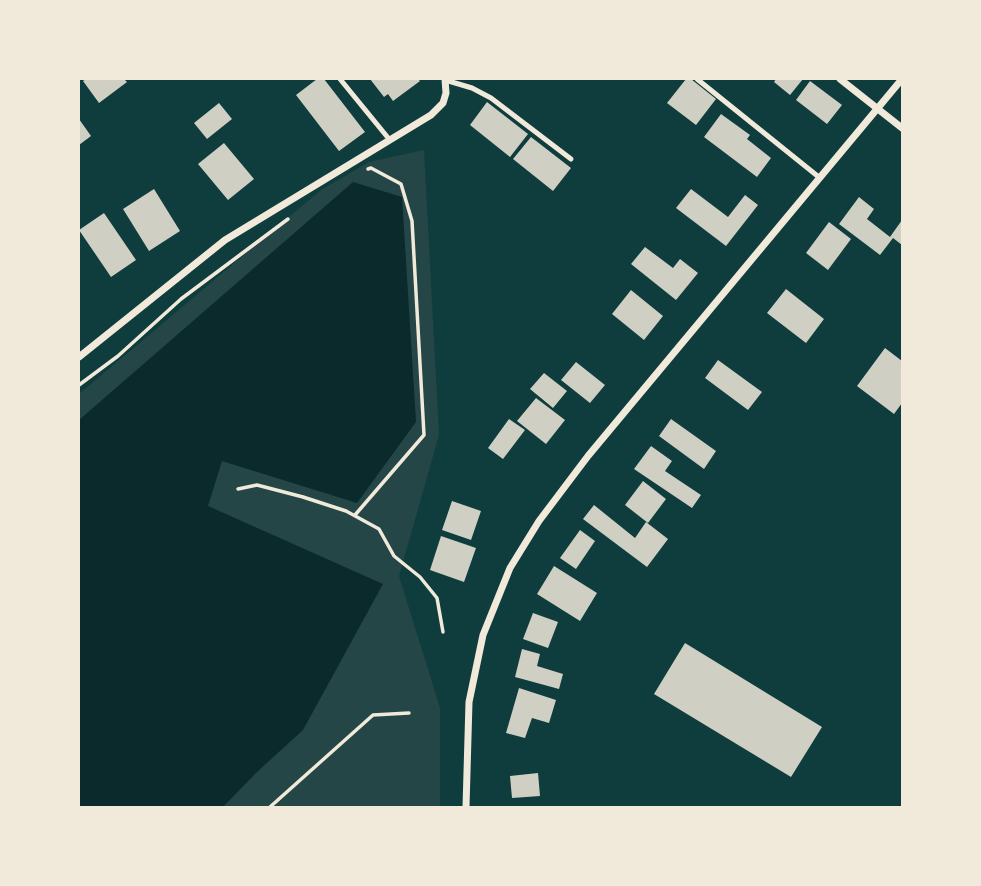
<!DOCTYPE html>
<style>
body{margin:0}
#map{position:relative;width:981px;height:886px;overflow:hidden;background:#0f3d3e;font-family:Karla,sans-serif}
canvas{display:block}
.frame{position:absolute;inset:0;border:80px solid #f1e9da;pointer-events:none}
</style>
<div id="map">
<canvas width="981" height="886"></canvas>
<div class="frame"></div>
</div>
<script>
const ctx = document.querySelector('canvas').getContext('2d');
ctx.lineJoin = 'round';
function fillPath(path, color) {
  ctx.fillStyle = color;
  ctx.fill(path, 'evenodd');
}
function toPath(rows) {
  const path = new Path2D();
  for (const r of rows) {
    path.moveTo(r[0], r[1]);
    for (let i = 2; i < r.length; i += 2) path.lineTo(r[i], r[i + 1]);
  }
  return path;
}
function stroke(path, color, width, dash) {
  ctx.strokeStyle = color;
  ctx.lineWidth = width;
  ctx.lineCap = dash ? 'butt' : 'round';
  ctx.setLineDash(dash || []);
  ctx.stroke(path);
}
fillPath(toPath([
 [424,150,439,435,399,576,440,708,440,807,79,807,79,394,321,190,369,162]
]), '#244646');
fillPath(toPath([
 [353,182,402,197,416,422,357,503,222,461,208,506,383,584,303,730,257,772,223,807,79,807,79,420]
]), '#0a2a2b');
fillPath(toPath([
 [86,79,124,79,127,82,99,103,83,81],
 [317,79,324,79,365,132,339,151,296,95],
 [370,79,418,79,420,81,393,101,388,94,384,97],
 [686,79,691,79,716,99,696,125,667,103],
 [776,79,803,79,790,95,774,82],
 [810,81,842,105,827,124,796,100],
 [487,102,528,134,510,157,470,125],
 [219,103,232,119,207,139,194,123],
 [721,114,750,135,747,139,771,158,757,177,704,137],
 [79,119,91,136,79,145],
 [531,137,571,168,553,191,513,159],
 [224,143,254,179,228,200,198,164],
 [154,189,180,231,149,251,123,209],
 [691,189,728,217,745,195,758,205,726,246,676,208],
 [859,197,874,209,867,219,890,237,902,220,902,245,893,238,880,255,839,224],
 [104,213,136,260,111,277,79,230],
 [829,222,851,239,828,270,806,253],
 [645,247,673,268,680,259,698,273,676,300,631,264],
 [786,289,824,319,806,343,767,313],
 [631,290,663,316,644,340,612,314],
 [885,348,902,361,902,403,894,414,857,386],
 [718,360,762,392,748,410,705,378],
 [576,362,605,385,590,403,561,380],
 [544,373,567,391,553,408,530,389],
 [536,398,565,420,546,444,517,421],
 [509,419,525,430,503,459,488,448],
 [671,419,716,451,704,469,659,436],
 [651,446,672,461,665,471,701,495,692,508,634,469],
 [643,481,666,499,648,523,625,505],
 [452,501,481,511,471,540,442,530],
 [594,505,635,538,646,522,668,539,647,567,583,519],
 [580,530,595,541,576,569,560,558],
 [441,536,476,548,464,582,430,570],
 [554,566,597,593,580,621,537,594],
 [533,613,558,622,548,648,523,639],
 [685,643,822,727,791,777,654,694],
 [522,649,540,654,537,666,563,674,559,689,515,677],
 [519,688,556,700,549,723,532,718,525,738,506,733],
 [538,773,540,796,512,798,510,776]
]), '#cfcfc3');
stroke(toPath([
 [79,385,118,356,181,299,288,219],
 [238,489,257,485,303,497,346,511,379,529,394,556,420,577,437,598,443,632],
 [355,515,424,435,412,221,401,184,371,168,368,169],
 [270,807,373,715,409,713]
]), '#f1e9da', 3.5);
stroke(toPath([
 [340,79,389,139],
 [697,79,820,178],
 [445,80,472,88,491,98,571,159]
]), '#f1e9da', 5);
stroke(toPath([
 [840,79,902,128],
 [79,357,225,240,431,115,443,103,446,93,445,79],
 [466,807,469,702,483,635,510,568,539,521,588,456,902,79]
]), '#f1e9da', 7);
</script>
